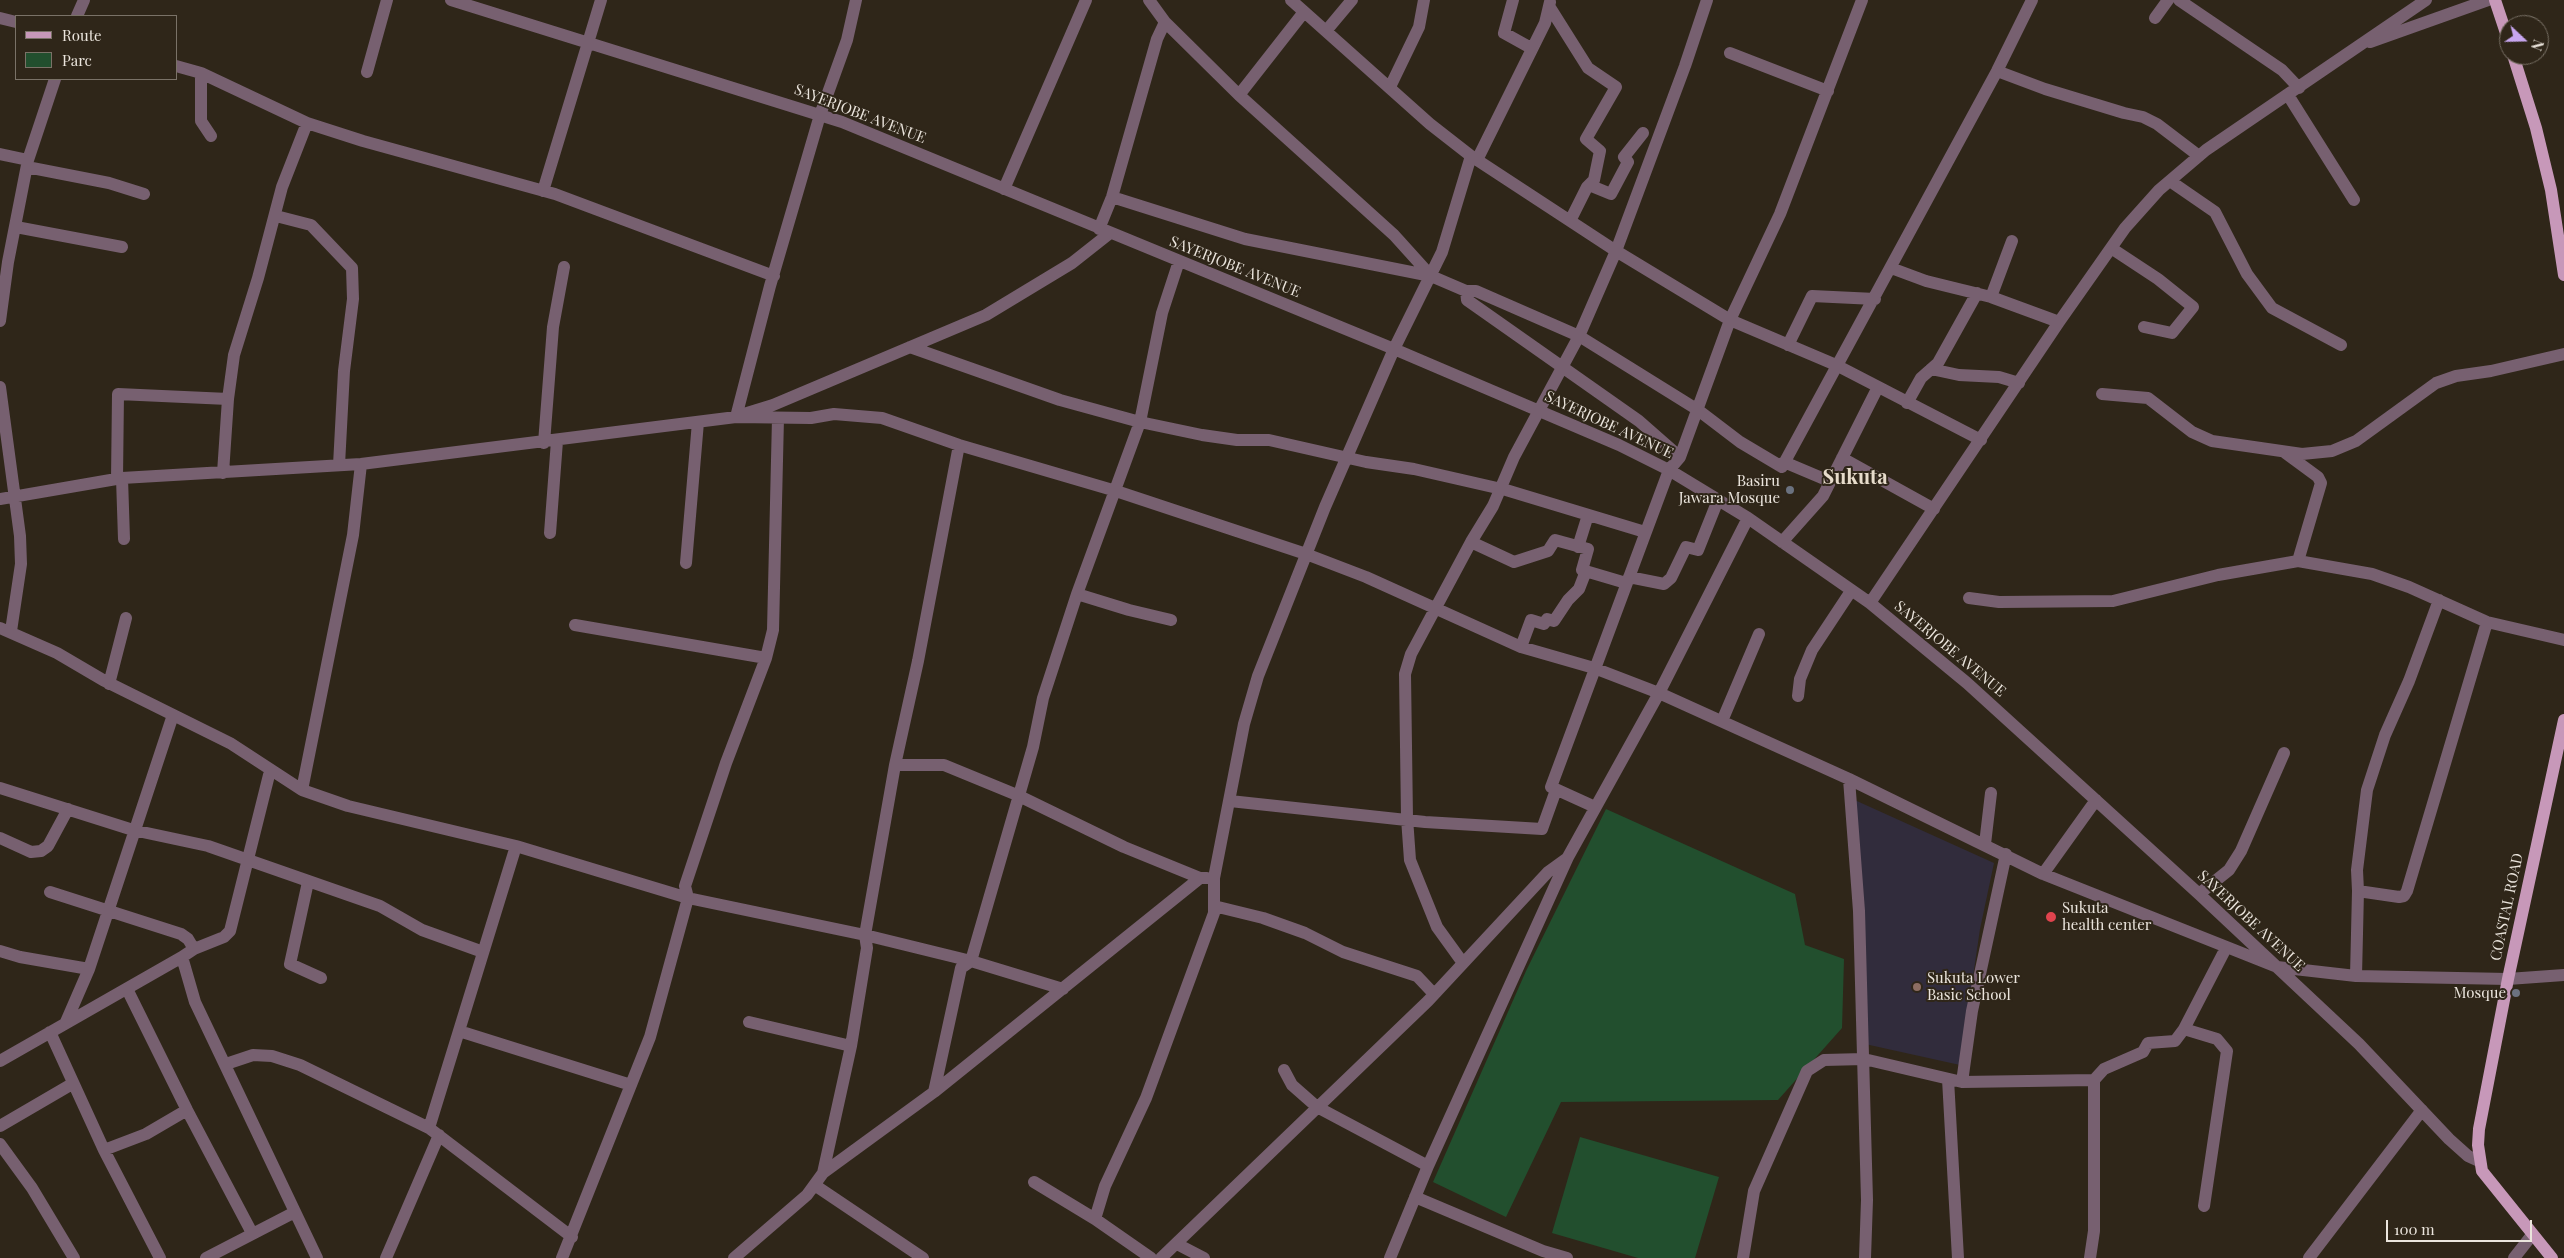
<!DOCTYPE html>
<style>
body{margin:0}
#map{position:relative;width:2564px;height:1258px;overflow:hidden;background:#2f2619;font-family:"Playfair Display",serif}
canvas{display:block}
.legend{position:absolute;left:15px;top:15px;width:162px;height:65px;box-sizing:border-box;background:#2f2619;border:1px solid #7a7267;margin:0;padding:6px 9px;list-style:none;font-size:15px;color:#ebe5dd}
.legend li{display:flex;align-items:center;gap:10px;height:25px}
.legend b{width:25px;border:1px solid #7a7267}
.north{position:absolute;left:2499px;top:15px;width:50px;height:50px;box-sizing:border-box;background:#2f2619;border:1px solid #7a7267;border-radius:50%;rotate:111deg;font-size:14px;font-weight:700;line-height:20px;text-align:center;color:#ebe5dd}
.north::after{content:'';display:block;margin:auto;width:18px;height:22px;background:#c7a6ef;clip-path:polygon(50% 0,100% 100%,50% 72%,0 100%)}
.scale{position:absolute;left:2386px;top:1220px;width:146px;height:22px;box-sizing:border-box;border:2px solid #ebe5dd;border-top:0;padding-left:6px;font-size:15px;line-height:18px;white-space:nowrap;color:#ebe5dd;-webkit-text-stroke:4px #2f2619;paint-order:stroke}
</style>
<div id="map">
<canvas width="2564" height="1258"></canvas>
<ul class="legend">
<li><b style="height:6px;background:#c798b9"></b>Route</li>
<li><b style="height:14px;background:#224f2e"></b>Parc</li>
</ul>
<div class="north">N</div>
<div class="scale">100 m</div>
</div>
<script>
const ctx = document.querySelector('canvas').getContext('2d');
ctx.lineJoin = 'round';
function fillPath(path, color) {
  ctx.fillStyle = color;
  ctx.fill(path, 'evenodd');
}
function toPath(rows) {
  const path = new Path2D();
  for (const r of rows) {
    path.moveTo(r[0], r[1]);
    for (let i = 2; i < r.length; i += 2) path.lineTo(r[i], r[i + 1]);
  }
  return path;
}
function stroke(path, color, width, dash) {
  ctx.strokeStyle = color;
  ctx.lineWidth = width;
  ctx.lineCap = dash ? 'butt' : 'round';
  ctx.setLineDash(dash || []);
  ctx.stroke(path);
}
function label(font, color, halo, rows, align = 'center') {
  ctx.font = font + ' "Playfair Display",serif';
  ctx.lineWidth = 4;
  ctx.setLineDash([]);
  ctx.textBaseline = 'middle';
  ctx.strokeStyle = halo;
  ctx.fillStyle = color;
  for (const [text, x, y, turn = 0] of rows) {
    ctx.save();
    ctx.translate(x, y);
    ctx.rotate((+turn || 0) * Math.PI / 180);
    ctx.textAlign = isNaN(turn) ? turn : align;
    if (halo) ctx.strokeText(text, 0, 0);
    ctx.fillText(text, 0, 0);
    ctx.restore();
  }
}
fillPath(toPath([
 [1848,797,1994,863,1980,929,1960,1065,1865,1044]
]), '#312c3c');
fillPath(toPath([
 [1606,809,1795,894,1805,945,1844,959,1842,1028,1778,1100,1561,1102,1506,1217,1433,1182,1526,971],
 [1580,1137,1719,1177,1695,1258,1638,1258,1552,1233]
]), '#224f2e');
stroke(toPath([
 [451,0,842,122,1394,349,1619,445,1669,470,1748,518,1870,603,1967,683,2199,894,2359,1044,2449,1139,2468,1156,2479,1161],
 [1149,0,1165,22,1239,95,1394,235,1431,276],
 [1291,0,1430,124,1471,156,1616,251,1730,320,1836,365,1981,440],
 [1513,0,1504,33,1531,48],
 [2179,0,2282,70,2299,88],
 [1549,6,1588,68,1616,87,1586,139,1600,151,1594,180,1587,187,1570,221],
 [77,16,84,0],
 [0,18,16,22],
 [2155,18,2168,0],
 [1326,31,1352,0],
 [2370,42,2488,0],
 [1730,53,1828,91],
 [176,66,201,73,307,123,363,141,555,194,774,276],
 [1997,71,2045,89,2124,113,2143,117,2157,124,2199,156],
 [367,72,387,0],
 [201,73,201,121,211,136],
 [1390,87,1419,27,1424,0],
 [1239,95,1304,12],
 [2288,95,2354,200],
 [0,154,28,160],
 [1477,160,1545,23,1550,2],
 [27,167,109,183,144,194],
 [2170,181,2215,212,2247,274,2272,308,2341,345],
 [1589,185,1611,194,1628,162,1624,157,1643,133],
 [1004,189,1086,0],
 [543,191,601,0],
 [1112,197,1245,239,1411,272,1431,276,1466,291,1476,291,1579,336,1698,410,1740,442,1782,467,1997,71,2032,0],
 [276,216,311,225,352,268,353,299,344,371,339,465],
 [16,227,122,247],
 [1099,229,1112,197,1157,39,1165,22],
 [2111,248,2158,279,2193,307,2172,333,2144,327],
 [1891,268,1926,281,1991,297,2059,322],
 [1466,291,1467,300,1639,421,1680,457],
 [1991,297,2012,241],
 [0,321,8,262,28,160,55,79],
 [1788,345,1812,296,1875,299],
 [910,347,1060,400,1140,422,1202,435,1237,440,1269,440,1366,462,1414,469,1506,490,1645,532],
 [1931,369,1959,375,1999,377,2019,383],
 [0,387,20,536,21,564,11,631],
 [2102,394,2148,398,2192,432,2212,441,2302,454,2332,451,2356,441,2436,383,2456,376,2491,371,2564,354],
 [1907,403,1921,378,1938,363,1977,293],
 [747,413,773,405,986,315,1072,263,1110,233],
 [736,417,770,286,820,115,847,40,856,0],
 [778,418,773,630,766,658,726,763,685,886,688,898,865,935,971,961,1063,989],
 [544,443,553,327,564,267],
 [2284,452,2318,477,2321,483,2298,561],
 [1842,458,1934,509],
 [1784,462,1829,481],
 [223,473,228,399,234,355,258,278,282,187,307,123],
 [122,478,124,539],
 [117,479,118,394,228,399],
 [0,499,122,478,361,464,736,417,811,418,834,414,882,418,959,445,1116,491,1306,554,1366,577,1521,647,1594,668,1659,693,1849,779,2043,874,2277,967,2356,976,2508,979,2564,975],
 [550,533,557,441],
 [1471,542,1514,562,1548,551,1555,540,1588,549,1582,570,1626,583],
 [1782,542,1823,496,1878,387],
 [1578,547,1588,515],
 [686,563,698,422],
 [1629,577,1664,584,1671,578,1686,547,1698,550,1718,500],
 [1077,594,1129,610,1171,620],
 [1969,598,1999,602,2113,601,2218,575,2298,561,2372,574,2409,587,2487,622,2564,640],
 [1870,603,2059,322,2125,228,2159,190,2206,150,2426,0],
 [575,625,766,658],
 [0,628,57,653,103,680,230,743,302,790,348,806,516,846,688,898,650,1037,562,1258],
 [1521,647,1531,620,1544,624,1547,619,1554,621,1568,600,1579,589,1586,571],
 [109,684,126,618],
 [1798,696,1800,679,1812,650,1851,591],
 [1722,721,1759,634],
 [895,765,944,765,1017,795,1124,847,1200,878,1207,878],
 [1849,779,1859,911,1867,1200,1865,1258],
 [0,788,133,830,208,846,380,906,422,930,483,952],
 [302,790,353,535,361,464],
 [1230,801,1425,822,1542,829,1556,790],
 [1595,807,1551,787,1669,470,1680,457,1730,320,1780,214,1862,0],
 [0,838,31,852,41,851,48,846,68,809],
 [1985,844,1991,793],
 [2043,874,2096,800],
 [308,882,290,964,321,978],
 [2358,891,2357,870,2367,790,2385,735,2409,681,2439,600],
 [50,892,181,934,188,939,194,949],
 [2199,894,2229,870,2241,851,2284,753],
 [1214,906,1263,918,1305,933,1343,952,1417,976,1434,994],
 [0,951,20,957,89,969],
 [182,957,194,949,224,937,230,931,270,771],
 [1463,963,1437,927,1410,860,1407,818,1405,674,1411,654,1471,542,1493,506,1514,457,1579,336,1616,251,1685,66,1707,0],
 [2356,976,2358,891,2399,897,2404,896,2407,891,2487,622],
 [127,989,187,1110,252,1233],
 [66,1022,89,969,173,715],
 [749,1022,851,1046],
 [2184,1029,2217,1039,2227,1051,2204,1206],
 [459,1031,631,1085],
 [50,1032,104,1150,160,1258],
 [0,1061,182,957,195,1002,317,1258],
 [226,1064,253,1055,272,1056,300,1065,429,1128,572,1237],
 [1284,1070,1292,1085,1317,1107,1428,1166],
 [1948,1079,1958,1258],
 [2094,1080,2104,1069,2143,1052,2148,1043,2175,1041,2184,1029,2226,948],
 [1962,1082,1972,1011,2006,854],
 [934,1092,961,968,971,961,1033,747,1043,698,1077,594,1140,422,1162,313,1179,261],
 [0,1126,72,1084],
 [429,1128,516,846],
 [0,1144,32,1188,74,1258],
 [104,1150,146,1134,187,1110],
 [823,1173,934,1092,1200,878],
 [1034,1182,1095,1219],
 [816,1186,923,1258],
 [1415,1197,1543,1251,1567,1258],
 [1177,1244,1204,1258],
 [206,1258,295,1212],
 [386,1258,439,1135],
 [734,1258,807,1195,823,1173,851,1046,867,948,865,935,895,765,918,661,959,445],
 [1151,1258,1095,1219,1105,1186,1146,1098,1214,913,1214,878,1244,724,1258,676,1325,507,1394,349,1442,252,1471,156],
 [1161,1258,1428,1001,1548,872,1566,859],
 [1390,1258,1428,1166,1568,857,1659,693,1748,518],
 [1743,1258,1754,1191,1807,1071,1824,1060,1864,1059,1962,1082,2094,1080,2094,1231,2090,1258],
 [2309,1258,2422,1110],
 [2514,1258,2532,1235]
]), '#776070', 12);
stroke(toPath([
 [2495,0,2509,42],
 [2513,55,2536,128,2551,190,2564,275],
 [2552,1258,2482,1171,2478,1145,2479,1129,2508,979,2564,720]
]), '#c798b9', 12);
for (const [x, y, r, color] of [
 [1790,490,5,"#6b7280"],
 [2051,917,6,"#e0444e"],
 [1917,987,5,"#8d6e63"],
 [2516,993,5,"#6b7280"]
]) {
  const dot = new Path2D();
  dot.arc(x, y, r, 0, 2 * Math.PI);
  ctx.fillStyle = color;
  ctx.fill(dot);
  stroke(dot, '#2f2619', 2);
}
label('15px', '#ebe5dd', '#2f2619', [
 ["SAYERJOBE AVENUE",860,114,21],
 ["SAYERJOBE AVENUE",1235,267,22],
 ["SAYERJOBE AVENUE",1609,425,25],
 ["SAYERJOBE AVENUE",1950,649,40],
 ["COASTAL ROAD",2507,907,-78],
 ["SAYERJOBE AVENUE",2251,921,43]
]);
label('15px', '#ebe5dd', '#2f2619', [
 ["Basiru",1780,481],
 ["Jawara Mosque",1780,498],
 ["Sukuta",2062,908,"left"],
 ["health center",2062,925,"left"],
 ["Sukuta Lower",1927,978,"left"],
 ["Basic School",1927,995,"left"],
 ["Mosque",2506,993]
], 'right');
label('bold 20px', '#e7dccb', '#2f2619', [
 ["Sukuta",1855,478]
]);
</script>
